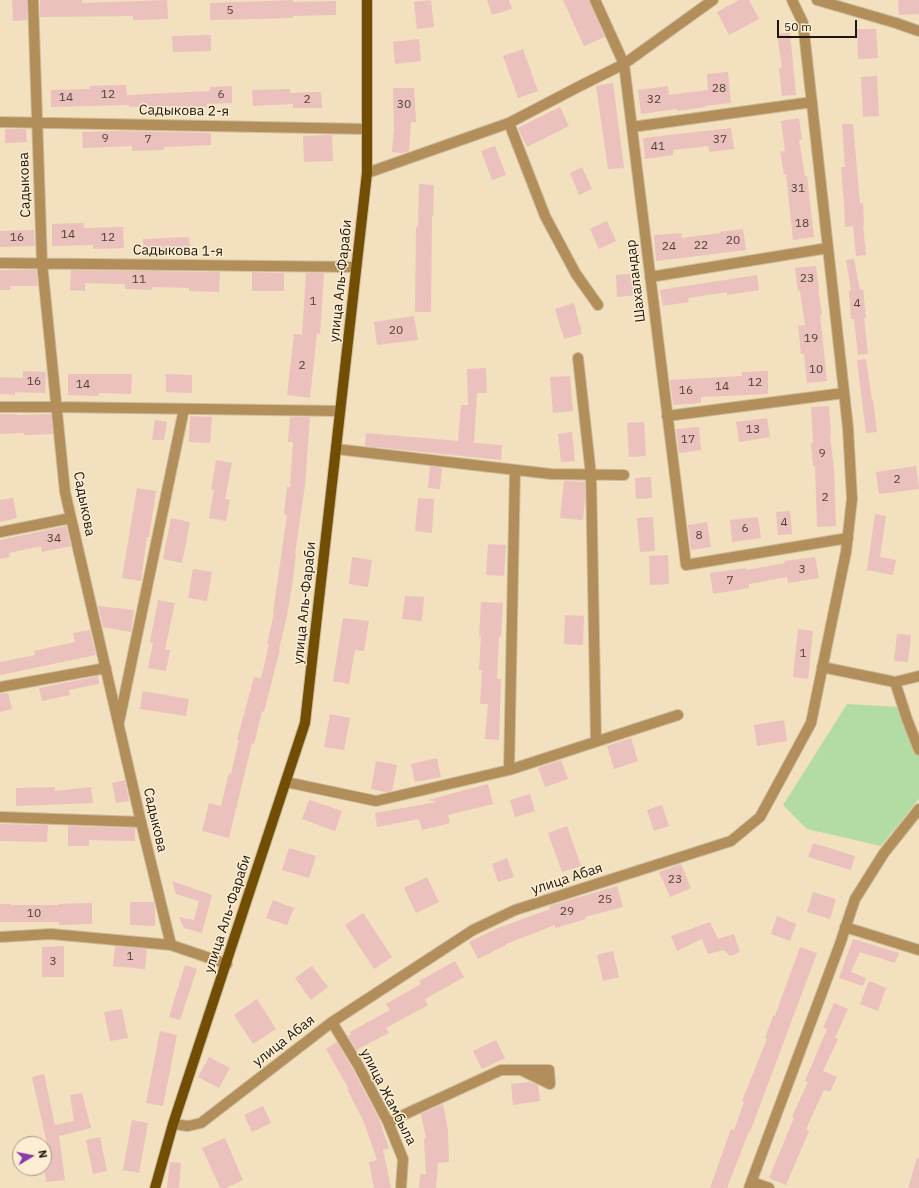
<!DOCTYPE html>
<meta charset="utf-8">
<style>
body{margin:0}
#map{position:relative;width:919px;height:1188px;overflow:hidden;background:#f2e0bf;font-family:"IBM Plex Sans",sans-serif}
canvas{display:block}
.north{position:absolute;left:12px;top:1136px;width:40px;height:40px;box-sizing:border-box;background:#fdeed3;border:1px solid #a39883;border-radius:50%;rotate:80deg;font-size:11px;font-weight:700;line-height:16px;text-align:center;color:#1d160a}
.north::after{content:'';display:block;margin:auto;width:14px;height:18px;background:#8b3aaa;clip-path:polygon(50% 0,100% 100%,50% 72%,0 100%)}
.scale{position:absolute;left:777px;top:20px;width:80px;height:18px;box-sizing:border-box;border:2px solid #1d160a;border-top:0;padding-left:5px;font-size:12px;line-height:14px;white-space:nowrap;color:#1d160a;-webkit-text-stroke:3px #fdeed3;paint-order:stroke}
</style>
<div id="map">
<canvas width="919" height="1188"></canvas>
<div class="north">N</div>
<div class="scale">50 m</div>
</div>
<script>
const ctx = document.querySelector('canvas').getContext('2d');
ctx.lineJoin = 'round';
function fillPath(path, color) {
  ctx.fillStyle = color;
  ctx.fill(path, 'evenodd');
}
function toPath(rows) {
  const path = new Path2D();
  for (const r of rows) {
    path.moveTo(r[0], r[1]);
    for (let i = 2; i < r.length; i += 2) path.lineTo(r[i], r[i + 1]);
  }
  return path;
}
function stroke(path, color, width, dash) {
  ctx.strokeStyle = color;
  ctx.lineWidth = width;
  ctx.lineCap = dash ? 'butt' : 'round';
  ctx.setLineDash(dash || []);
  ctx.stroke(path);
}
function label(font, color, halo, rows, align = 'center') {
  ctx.font = font + ' "IBM Plex Sans",sans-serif';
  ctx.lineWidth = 3;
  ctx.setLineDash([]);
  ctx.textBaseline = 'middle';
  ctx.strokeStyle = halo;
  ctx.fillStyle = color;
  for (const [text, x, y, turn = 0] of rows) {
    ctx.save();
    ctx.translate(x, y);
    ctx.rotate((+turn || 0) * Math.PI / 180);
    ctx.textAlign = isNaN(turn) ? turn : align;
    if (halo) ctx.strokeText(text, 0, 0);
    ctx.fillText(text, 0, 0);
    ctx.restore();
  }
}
fillPath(toPath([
 [847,704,899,707,919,749,919,799,881,846,807,829,783,805]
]), '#b3dca4');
fillPath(toPath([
 [12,0,27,0,27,20,13,21],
 [40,0,82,0,82,3,167,0,168,19,133,20,133,16,40,17],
 [293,0,293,2,336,1,336,15,293,16,293,18,210,20,210,3],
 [431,0,434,27,417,29,414,2],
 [487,0,509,0,512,9,492,15],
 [563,0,589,0,605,37,584,46],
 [739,0,749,0,759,19,729,35,717,12],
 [898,0,919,0,919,14,899,15],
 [857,29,876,29,878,58,858,59],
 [790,33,796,95,782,96,779,68,782,68,777,34],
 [211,35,211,51,173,52,172,36],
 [419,39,421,61,395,64,393,42],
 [523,49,538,91,518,98,503,56],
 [728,72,731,103,705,106,705,107,677,111,677,109,641,114,638,90,668,86,669,95,708,90,707,74],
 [877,76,879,116,863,117,861,77],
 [613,83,624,168,608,169,596,86],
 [126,85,127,95,210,91,210,87,232,86,232,103,207,104,207,107,171,108,171,106,129,107,129,105,51,107,51,90,90,89,89,86],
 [393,88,414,88,416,122,411,122,409,151,403,153,392,152,394,129],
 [290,89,290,93,321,92,322,108,293,108,293,104,253,106,252,90],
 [560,107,569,126,527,147,518,128],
 [799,118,802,140,799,140,805,176,807,176,814,237,793,240,786,174,784,174,780,152,785,151,781,121],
 [842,124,853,124,860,203,863,203,864,226,863,226,866,255,856,256,853,226,845,227,844,204,841,167,845,167],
 [731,128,734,149,709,152,708,146,673,150,673,155,645,159,643,138],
 [5,129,26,129,27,142,5,143],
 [120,131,211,133,211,145,164,147,164,150,132,151,132,146,83,148,82,132],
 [332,135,333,161,304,162,303,136],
 [495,146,506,175,492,180,481,151],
 [582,167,592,189,579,195,570,173],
 [419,184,434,185,433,216,432,216,431,312,415,312,416,227,418,227],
 [607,221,616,241,599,249,590,229],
 [84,223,84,228,123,227,124,248,93,249,93,245,52,246,52,224],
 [743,229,746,250,656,261,654,235,681,233,682,238,720,233,720,232],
 [34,230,35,246,0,247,0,231],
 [189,237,190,248,144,250,143,239],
 [854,259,860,290,863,289,866,318,864,318,868,354,858,355,854,319,851,319,849,291,851,290,846,260],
 [816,266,819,289,818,289,822,314,820,315,827,381,807,383,804,354,801,354,798,326,805,325,800,291,798,291,795,268],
 [0,270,36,270,38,286,10,286,10,290,0,290],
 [71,270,220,272,219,292,189,291,189,288,152,287,152,290,125,289,125,284,85,283,85,291,70,290],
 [252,272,284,273,284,291,252,291],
 [306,273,324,273,320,334,317,333,310,398,287,395,294,334,302,335],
 [638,273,639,295,617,297,616,275],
 [757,275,759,290,727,295,727,292,688,298,689,302,663,306,660,290],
 [574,303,582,334,564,339,555,309],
 [414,316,418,340,377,345,374,322],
 [866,359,872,400,873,400,877,432,866,433,857,360],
 [486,368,487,393,477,393,474,443,502,445,501,460,365,446,366,433,458,441,461,405,468,405,467,369],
 [23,371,46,372,45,393,15,392,15,395,0,394,0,377,23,378],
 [768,371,768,394,701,397,701,403,673,405,670,380,742,376,742,372],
 [68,374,132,374,131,394,99,393,98,396,68,395],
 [166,374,192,375,192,393,166,392],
 [570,376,573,411,553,413,550,377],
 [829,406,831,435,830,435,834,469,836,526,817,527,815,466,813,466,811,443,813,442,811,407],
 [0,414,17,414,17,415,51,414,53,434,24,435,24,433,0,434],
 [190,416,212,417,210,443,189,442],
 [290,417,310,417,305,485,295,554,296,554,292,586,287,616,279,649,280,649,264,712,262,711,254,744,252,743,229,838,202,831,209,803,221,806,229,773,231,774,239,740,237,740,254,677,261,679,269,645,267,644,274,613,273,613,287,515,284,514,287,487,290,487,293,442,288,442],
 [767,418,770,437,739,442,736,422],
 [155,420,167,422,164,440,152,440],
 [644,422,646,456,629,457,627,423],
 [699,427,701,450,679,453,676,429],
 [572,432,575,461,561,462,558,434],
 [216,460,232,463,225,499,230,500,226,521,209,518,214,490,211,490],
 [430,466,442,468,440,489,428,488],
 [916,466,919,489,879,494,876,472],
 [651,477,652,498,636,499,635,478],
 [564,481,585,482,585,499,583,520,560,518],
 [137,488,156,491,149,537,147,537,141,581,122,578],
 [13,498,17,518,0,522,0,500],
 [418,498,434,499,432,533,415,531],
 [790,511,792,534,778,535,776,512],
 [875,514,886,516,880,557,896,560,893,575,867,570],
 [653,517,655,551,640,552,637,518],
 [758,517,761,538,732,542,730,520],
 [171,518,190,522,182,563,163,559],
 [707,522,711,547,691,550,688,525],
 [66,526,71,546,42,552,41,546,9,553,10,557,0,559,0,540],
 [488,544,506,545,504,576,486,575],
 [668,555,669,584,650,585,649,556],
 [352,557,372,560,368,587,349,584],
 [815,557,819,578,788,583,787,577,749,584,749,588,713,594,710,573,746,568,746,570,785,563,784,561],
 [193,569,212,572,207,601,188,598],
 [405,596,424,597,422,621,402,619],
 [158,600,175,603,165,649,170,650,166,671,148,668,153,643,150,642],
 [481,602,503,603,501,637,499,637,497,679,501,679,499,740,485,739,488,704,480,704,482,670,479,670,481,636,479,636],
 [98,606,134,610,131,632,103,627],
 [565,615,584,616,583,645,564,644],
 [343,618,369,621,364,651,355,650,349,684,333,681],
 [798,629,813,631,808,679,793,677],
 [90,630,96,655,0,675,0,662,35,655,34,651,75,642,73,633],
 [897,634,911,635,908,662,894,661],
 [98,676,99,684,69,690,70,695,42,701,39,688],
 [143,691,189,699,186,716,140,709],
 [8,693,12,709,0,712,0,694],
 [330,714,350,718,344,750,324,747],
 [784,720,787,741,757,746,754,725],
 [631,738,638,761,614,769,607,746],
 [437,758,441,777,415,782,411,764],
 [561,760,568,779,545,787,538,768],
 [376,761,397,765,392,791,386,792,371,789],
 [125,780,129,801,116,803,112,783],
 [488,784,493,804,448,815,450,823,422,830,419,819,377,827,375,813,437,802,428,800],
 [55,787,55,791,91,787,93,803,16,806,16,788],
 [530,794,535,811,515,817,510,800],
 [309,800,342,811,335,831,302,819],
 [662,805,669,826,654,831,647,810],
 [0,824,48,825,47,842,0,841],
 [68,826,135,828,135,841,89,840,89,846,68,846],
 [567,826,581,866,562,872,548,833],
 [813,843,855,856,851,870,808,857],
 [289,848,316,856,309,878,282,870],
 [507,858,514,877,498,882,492,864],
 [681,864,691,888,670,897,659,872],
 [427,877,439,902,416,913,404,888],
 [172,881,212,895,202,933,184,928,179,917,194,920,199,901,176,894],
 [617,886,623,907,585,917,586,919,555,928,555,925,506,944,506,945,478,959,469,942,498,928,550,909,549,906],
 [813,892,836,899,830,919,807,912],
 [273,900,294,908,287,925,266,918],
 [130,902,154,902,155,908,155,926,130,925],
 [92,903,92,924,59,925,59,922,0,922,0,904,11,904,11,905,59,905,59,904],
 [363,913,392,957,374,969,345,925],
 [777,916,796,924,790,941,771,934],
 [710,922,718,939,734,934,740,952,730,956,724,950,708,954,702,939,677,951,671,936],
 [853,939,899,953,895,963,860,952,851,972,866,978,863,986,839,978],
 [64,946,64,977,42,977,42,947],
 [115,946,147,949,145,969,113,966],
 [800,947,817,953,750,1132,749,1131,727,1188,710,1188,731,1129,734,1130,744,1102,742,1101,767,1039,765,1038,773,1016,775,1016],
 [613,951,619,977,603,981,597,955],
 [455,961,464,977,425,999,428,1005,386,1028,389,1033,356,1050,348,1036,351,1034,350,1032,390,1010,386,1004,421,984,419,981],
 [185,965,197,969,180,1020,169,1017],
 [312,966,328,987,311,1000,295,978],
 [869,981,886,988,878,1011,860,1004],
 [257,999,276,1029,253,1044,234,1015],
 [834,1003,848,1009,835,1038,838,1039,823,1071,837,1077,830,1092,824,1090,806,1129,809,1131,786,1185,769,1178,794,1118,792,1117,808,1082,805,1081,827,1029,823,1028],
 [122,1009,128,1038,110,1041,104,1012],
 [160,1031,177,1035,163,1106,146,1103],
 [496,1040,505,1058,482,1069,473,1051],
 [337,1042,352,1068,379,1119,389,1148,383,1150,391,1188,374,1188,369,1162,377,1160,364,1122,347,1089,349,1089,326,1049],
 [209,1057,230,1068,219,1088,198,1077],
 [44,1074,55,1125,74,1121,70,1095,82,1093,91,1128,59,1136,65,1180,46,1182,44,1166,44,1149,48,1148,32,1077],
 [530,1082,538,1085,540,1101,513,1105,511,1084],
 [443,1104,448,1130,449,1162,438,1163,436,1188,419,1188,420,1174,426,1174,424,1138,426,1138,421,1114],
 [263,1106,271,1123,252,1132,244,1115],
 [132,1120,148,1123,139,1173,123,1170],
 [100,1137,107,1171,93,1174,86,1140],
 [225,1138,243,1180,226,1188,220,1188,202,1148],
 [917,1158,919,1158,919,1188,908,1188],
 [170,1162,181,1163,179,1188,167,1188]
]), '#eac1bc');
const minor = toPath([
 [33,0,42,263,65,492,141,822,171,945,227,964],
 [595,0,624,64,686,565,848,538],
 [817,0,896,23,919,31],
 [0,122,367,129],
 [509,123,545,216,576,274,598,305],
 [632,127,812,102],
 [367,173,509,123,578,87,624,64,713,0],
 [0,263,356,267],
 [650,277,828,248],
 [578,358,591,475,596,741],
 [0,407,57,407,340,411],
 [667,416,844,393],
 [336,449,551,474,624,475],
 [0,532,71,518],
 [822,667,895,682,919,676],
 [895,682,907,719,919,750],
 [0,687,106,668],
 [119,722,184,409],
 [509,770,515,470],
 [286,782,376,801,509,770,678,715],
 [0,817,141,822],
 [845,927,919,950],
 [0,937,51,934,171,945],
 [332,1022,358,1065,388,1122,403,1159,401,1188],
 [388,1122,501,1070,549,1070,550,1084,521,1070],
 [173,1124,188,1126,201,1123,332,1022,473,930,515,910,731,841,760,817,811,723,846,552,852,499,848,428,803,23,792,0],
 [752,1182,769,1188],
 [749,1188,840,944,855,899,884,853,919,809]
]);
const major = toPath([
 [155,1188,173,1124,305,723,367,173,367,0]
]);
stroke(minor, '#ccbc9e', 12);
stroke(major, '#ccbc9e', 12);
stroke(minor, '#b18e5a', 10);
stroke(major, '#724d04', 10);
label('12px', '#504136', null, [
 ["5",230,11],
 ["28",719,89],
 ["12",108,95],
 ["6",221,95],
 ["14",66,98],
 ["2",307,100],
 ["32",654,100],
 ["30",404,105],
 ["9",105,139],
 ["7",148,140],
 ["37",720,140],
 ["41",658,147],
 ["31",798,189],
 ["18",802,224],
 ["14",68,235],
 ["16",17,238],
 ["12",108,238],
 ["20",733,241],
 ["22",701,246],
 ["24",669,247],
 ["23",807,279],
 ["11",139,280],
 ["1",313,302],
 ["4",857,304],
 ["20",396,331],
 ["19",811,339],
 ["2",302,366],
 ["10",816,370],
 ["16",34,382],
 ["12",755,383],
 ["14",83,385],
 ["14",722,387],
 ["16",686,391],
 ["13",753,430],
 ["17",688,440],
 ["9",822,454],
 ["2",897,480],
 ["2",825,498],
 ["4",784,523],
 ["6",745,529],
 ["8",699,536],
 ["34",54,539],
 ["3",802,570],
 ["7",730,581],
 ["1",803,654],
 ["23",675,880],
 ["25",605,900],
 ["29",567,912],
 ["10",34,914],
 ["1",130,957],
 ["3",53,962]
]);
label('14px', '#1d160a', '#fdeed3', [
 ["Садыкова 2-я",184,111,1],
 ["Садыкова",25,185,-92],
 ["Садыкова 1-я",178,251,1],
 ["улица Аль-Фараби",341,281,-84],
 ["Шахаландар",636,281,-97],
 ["Садыкова",84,504,79],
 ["улица Аль-Фараби",305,603,-84],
 ["Садыкова",155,820,77],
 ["улица Абая",567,879,-18],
 ["улица Аль-Фараби",228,914,-72],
 ["улица Абая",284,1041,-38],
 ["улица Жамбыла",388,1097,63]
]);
</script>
